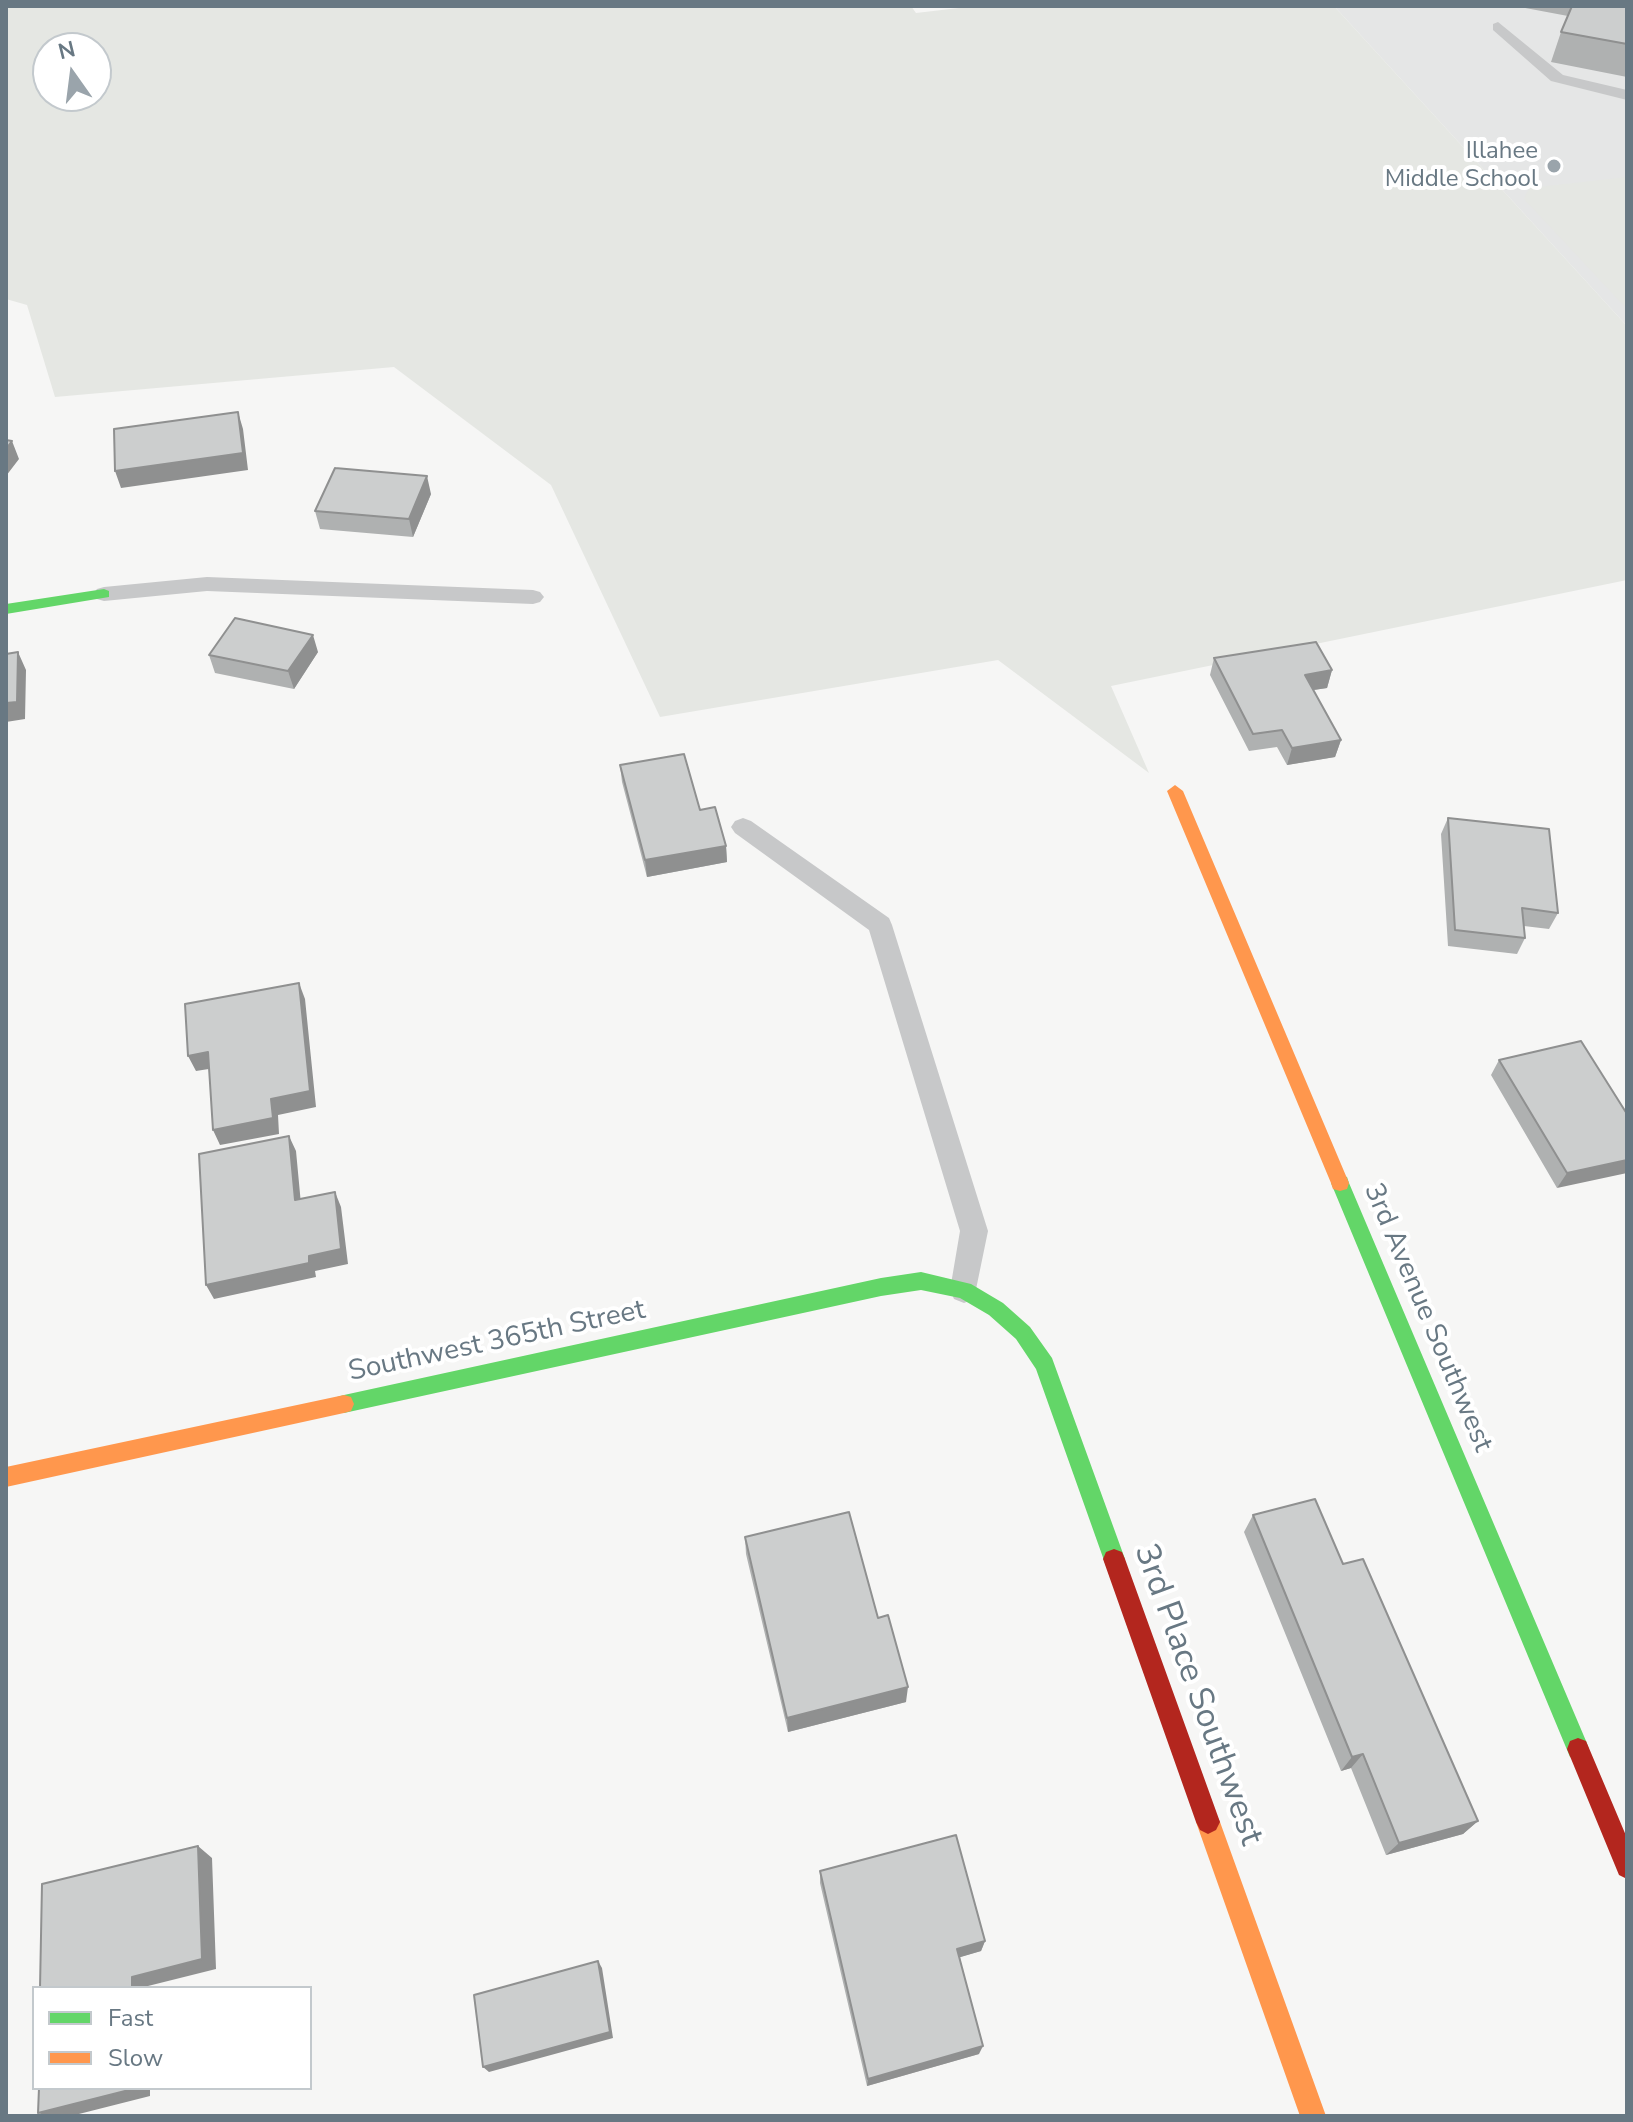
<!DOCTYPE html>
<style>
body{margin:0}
#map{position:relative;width:1633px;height:2122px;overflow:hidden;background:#f6f6f5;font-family:"Nunito Sans",sans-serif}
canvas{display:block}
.frame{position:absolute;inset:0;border:8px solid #687883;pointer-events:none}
.legend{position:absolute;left:32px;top:1986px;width:280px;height:104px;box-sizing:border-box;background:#fff;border:2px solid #c3c9cd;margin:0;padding:10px 14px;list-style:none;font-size:24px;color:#687883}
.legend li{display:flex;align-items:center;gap:16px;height:40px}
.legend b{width:40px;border:2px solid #c3c9cd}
.north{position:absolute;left:32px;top:32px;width:80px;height:80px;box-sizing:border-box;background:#fff;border:2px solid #c3c9cd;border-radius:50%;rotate:346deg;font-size:22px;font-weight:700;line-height:32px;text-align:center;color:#687883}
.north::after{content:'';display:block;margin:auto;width:28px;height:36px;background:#9aa4ab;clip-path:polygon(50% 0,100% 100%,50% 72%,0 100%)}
</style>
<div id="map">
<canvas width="1633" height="2122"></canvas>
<div class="frame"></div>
<ul class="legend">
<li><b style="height:10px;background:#63d668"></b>Fast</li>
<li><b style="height:10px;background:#ff974d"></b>Slow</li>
</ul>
<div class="north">N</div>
</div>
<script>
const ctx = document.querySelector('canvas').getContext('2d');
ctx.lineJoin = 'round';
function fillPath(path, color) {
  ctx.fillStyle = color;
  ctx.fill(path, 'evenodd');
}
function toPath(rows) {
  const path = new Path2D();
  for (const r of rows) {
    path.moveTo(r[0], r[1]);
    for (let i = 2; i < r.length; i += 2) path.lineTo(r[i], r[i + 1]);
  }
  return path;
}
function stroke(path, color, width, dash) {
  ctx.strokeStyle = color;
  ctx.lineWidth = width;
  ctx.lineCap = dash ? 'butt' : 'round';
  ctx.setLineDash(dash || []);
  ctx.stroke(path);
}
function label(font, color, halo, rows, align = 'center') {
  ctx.font = font + ' "Nunito Sans",sans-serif';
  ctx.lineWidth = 8;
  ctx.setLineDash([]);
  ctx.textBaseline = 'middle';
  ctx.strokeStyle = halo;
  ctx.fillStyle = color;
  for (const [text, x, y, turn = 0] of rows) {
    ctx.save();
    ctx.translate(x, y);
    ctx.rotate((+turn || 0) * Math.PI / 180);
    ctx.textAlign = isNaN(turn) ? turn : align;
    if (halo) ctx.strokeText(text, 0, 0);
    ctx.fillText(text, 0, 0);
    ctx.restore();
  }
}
fillPath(toPath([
 [1334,6,1627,6,1627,326]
]), '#e5e6e6');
fillPath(toPath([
 [6,6,911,6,916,13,976,6,1334,6,1627,326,1627,580,1111,686,1149,773,998,660,660,717,551,485,394,367,55,397,27,305,6,299],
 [48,48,96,48,96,96,48,96],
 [1627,177,1627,309,1524,199,1529,188]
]), '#e5e7e3');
fillPath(toPath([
 [1498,22,1563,75,1627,90,1627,100,1551,81,1493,30,1493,24,1498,22],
 [207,577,533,590,540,592,544,597,540,602,533,604,207,591,104,601,97,599,93,594,97,589,104,587,207,577],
 [743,818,751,821,889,918,892,925,988,1231,974,1299,964,1303,954,1299,950,1290,960,1231,869,930,735,833,731,827,735,821,743,818]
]), '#c7c8c9');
fillPath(toPath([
 [104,589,109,591,109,597,6,614,6,604,104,589],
 [1340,1175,1347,1177,1349,1183,1586,1741,1589,1749,1586,1757,1578,1760,1570,1757,1331,1183,1333,1177,1340,1175],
 [921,1272,971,1284,1003,1303,1030,1327,1052,1358,1125,1559,1122,1566,1114,1569,1106,1566,1036,1369,1016,1339,989,1315,960,1298,921,1290,881,1296,344,1413,337,1411,334,1404,337,1397,344,1395,881,1278,921,1272]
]), '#63d668');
fillPath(toPath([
 [1175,785,1183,791,1349,1183,1347,1189,1340,1191,1333,1189,1331,1183,1167,791,1175,785],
 [344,1395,351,1397,354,1404,351,1411,344,1413,6,1487,6,1467,344,1395],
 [1208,1810,1216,1814,1220,1822,1326,2116,1300,2116,1196,1822,1200,1814,1208,1810]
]), '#ff974d');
fillPath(toPath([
 [1114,1549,1122,1552,1125,1559,1220,1822,1216,1830,1208,1834,1200,1830,1196,1822,1103,1559,1106,1552,1114,1549],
 [1578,1738,1586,1741,1627,1838,1627,1879,1619,1875,1567,1749,1570,1741,1578,1738]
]), '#b3261e');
fillPath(toPath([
 [1520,6,1627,6,1627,77,1551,62,1561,32,1568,16,1520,7],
 [431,494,413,537,320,529,315,511],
 [318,652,294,689,215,673,209,655],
 [1214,658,1332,670,1327,688,1313,690,1341,740,1335,757,1287,765,1277,747,1249,751,1210,675],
 [620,765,700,810,726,846,727,862,647,877,622,782],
 [1448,818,1558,913,1549,929,1524,926,1525,938,1517,954,1448,946,1441,834],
 [1499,1060,1627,1114,1557,1188,1491,1075],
 [1253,1515,1343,1564,1478,1821,1463,1834,1386,1855,1351,1768,1341,1771,1244,1532],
 [745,1537,878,1618,906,1702,788,1732,746,1554],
 [820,1871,985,1941,981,1951,960,1957,979,2054,867,2086,820,1883]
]), '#afb1b1');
fillPath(toPath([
 [238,412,243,429,248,470,121,488,115,471],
 [12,441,19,459,6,476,6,449],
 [427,476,431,494,413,537,409,519],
 [313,635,318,652,294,689,288,671],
 [18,652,26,670,25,719,6,722,6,703],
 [1332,670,1327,688,1300,692,1305,675],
 [1341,740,1335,757,1287,765,1292,748],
 [726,846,727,862,647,877,645,860],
 [299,983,305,999,316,1107,278,1115,279,1134,220,1145,213,1130,271,1099],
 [208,1052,215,1068,196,1071,188,1056],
 [289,1136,296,1151,302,1215,295,1200],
 [1627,1160,1627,1173,1557,1188,1567,1173],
 [335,1192,341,1207,348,1264,315,1271,316,1277,214,1299,206,1285,309,1256],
 [908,1687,906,1702,788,1732,787,1718],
 [1363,1754,1351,1768,1341,1771,1352,1757],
 [1478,1821,1463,1834,1386,1855,1399,1843],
 [198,1846,212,1858,216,1969,148,1986,148,1988,132,1988,132,1977],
 [985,1941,981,1951,954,1959,957,1949],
 [598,1961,602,1968,613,2038,489,2072,483,2067],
 [983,2046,979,2054,867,2086,868,2079],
 [133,2088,150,2088,150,2096,71,2116,48,2116,38,2113]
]), '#8f9090');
const building = toPath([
 [1572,6,1627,6,1627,44,1561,32,1572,6],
 [238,412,243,453,115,471,114,429,238,412],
 [6,440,12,441,6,449,6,440],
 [335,468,427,476,409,519,315,511,335,468],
 [235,618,313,635,288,671,209,655,235,618],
 [1316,642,1332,670,1305,675,1341,740,1292,748,1282,730,1253,734,1214,658,1316,642],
 [18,652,17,702,6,703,6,654,18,652],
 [684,754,700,810,715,807,726,846,645,860,620,765,684,754],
 [1448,818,1549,829,1558,913,1522,908,1525,938,1455,930,1448,818],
 [299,983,310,1091,271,1099,273,1118,213,1130,208,1052,188,1056,185,1004,299,983],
 [1581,1041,1627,1114,1627,1160,1567,1173,1499,1060,1581,1041],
 [289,1136,295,1200,335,1192,341,1249,309,1256,309,1263,206,1285,199,1154,289,1136],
 [1315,1499,1343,1564,1363,1559,1478,1821,1399,1843,1363,1754,1352,1757,1253,1515,1315,1499],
 [849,1512,878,1618,888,1615,908,1687,787,1718,745,1537,849,1512],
 [956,1835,985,1941,957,1949,983,2046,868,2079,820,1871,956,1835],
 [198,1846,202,1959,132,1977,132,1988,40,1988,42,1884,198,1846],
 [598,1961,610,2032,483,2067,474,1995,598,1961],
 [39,2088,133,2088,133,2089,38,2113,39,2088]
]);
fillPath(building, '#cccece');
stroke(building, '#8f9090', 2);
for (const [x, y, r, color] of [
 [1554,166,8,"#9aa4ab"]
]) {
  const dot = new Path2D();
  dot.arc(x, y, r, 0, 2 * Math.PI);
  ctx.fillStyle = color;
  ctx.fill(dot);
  stroke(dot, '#fff', 3);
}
label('24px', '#687883', '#fff', [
 ["Illahee",1538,152],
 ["Middle School",1538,180]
], 'right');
label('28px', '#687883', '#fff', [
 ["3rd Avenue Southwest",1427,1318,67],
 ["Southwest 365th Street",497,1342,-12]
]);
label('34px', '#687883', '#fff', [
 ["3rd Place Southwest",1197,1695,70]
]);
</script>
